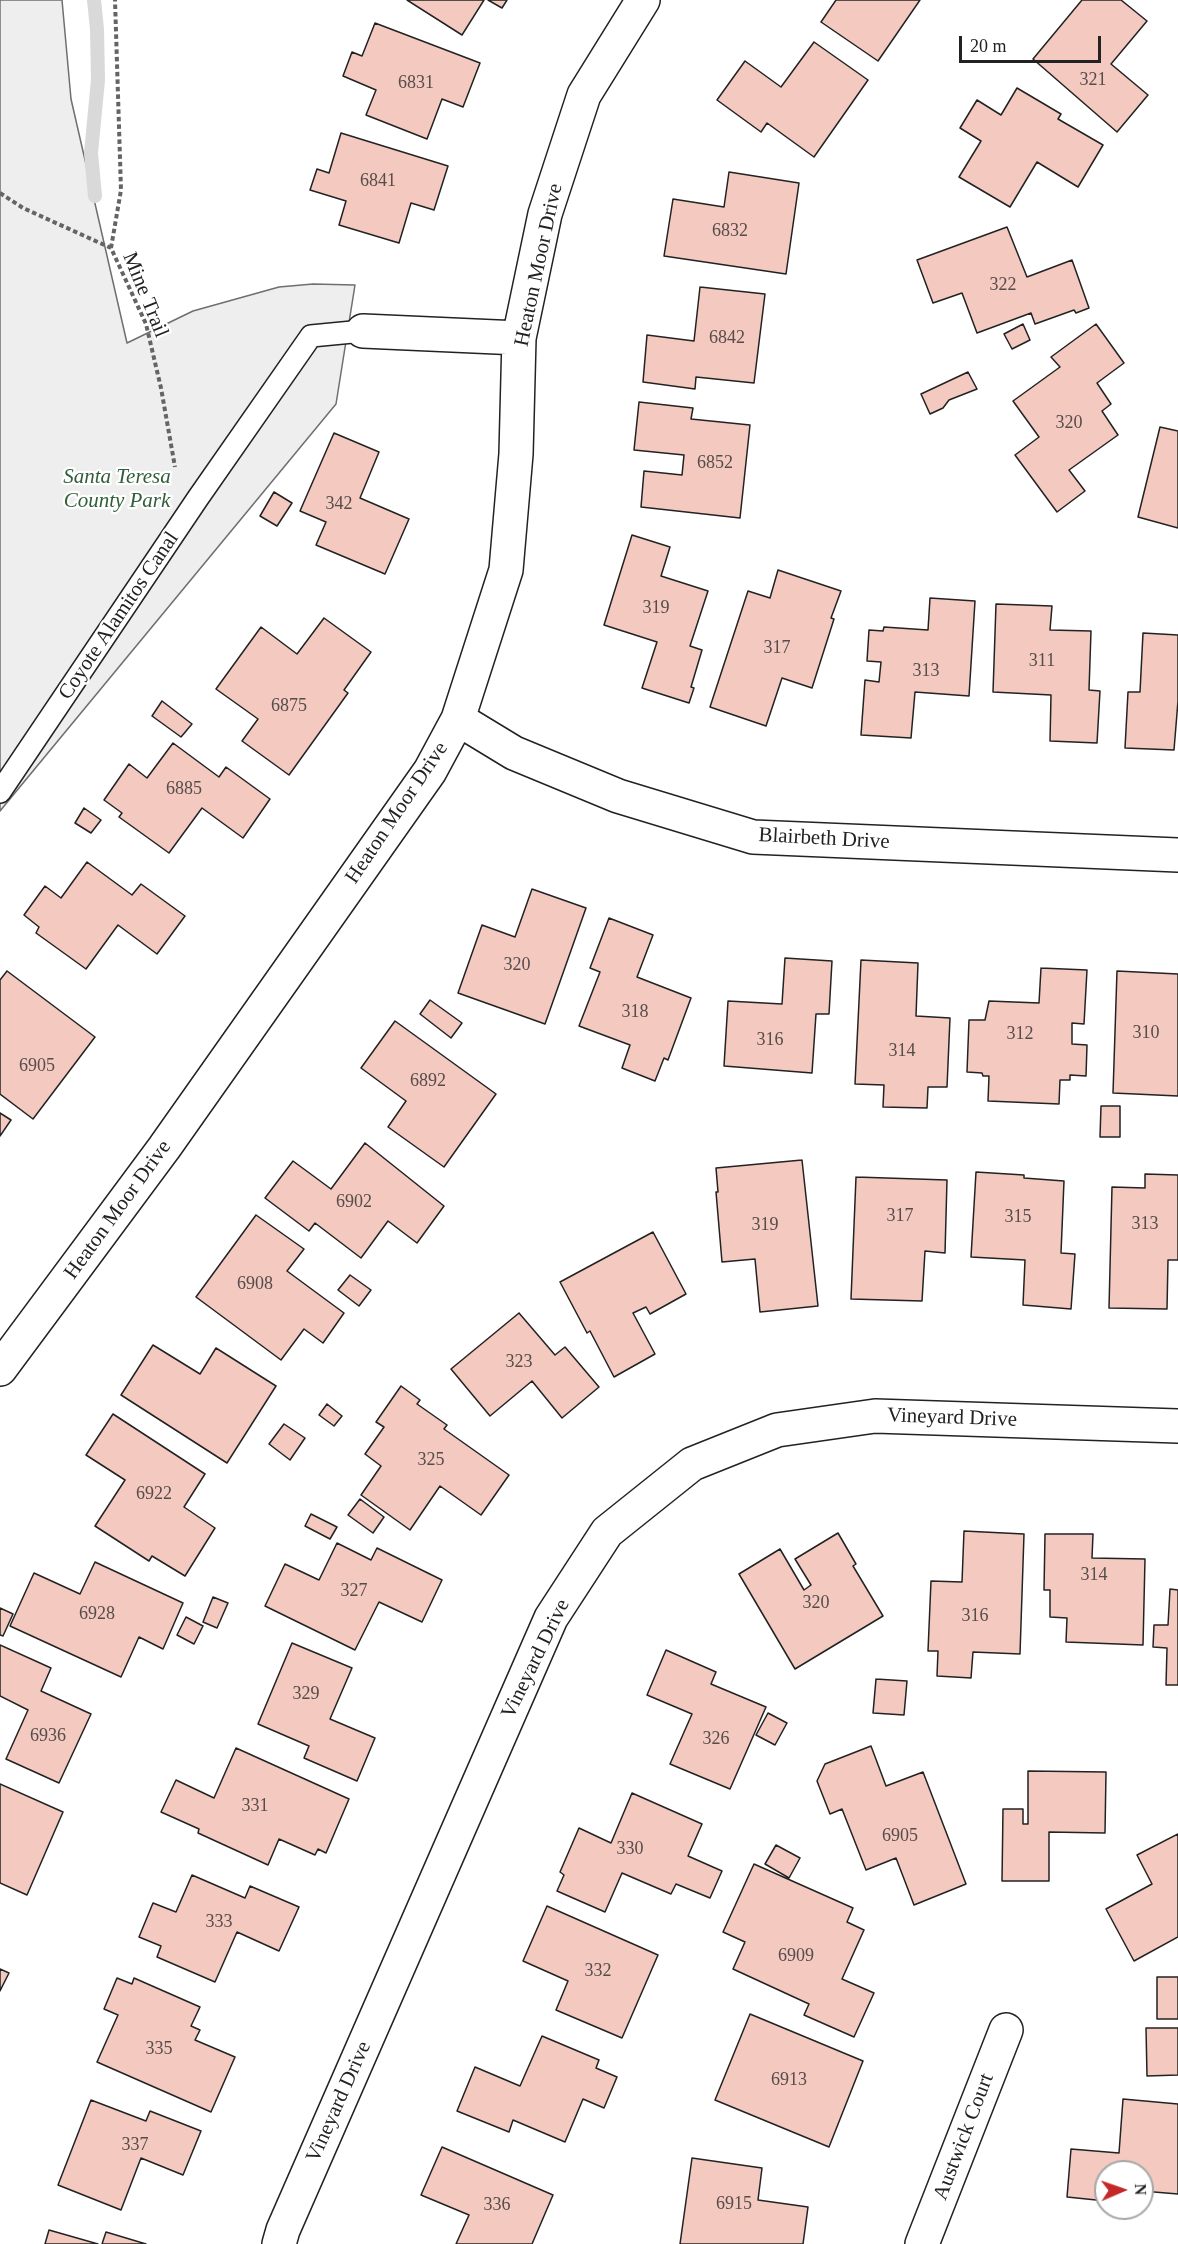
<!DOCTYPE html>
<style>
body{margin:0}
#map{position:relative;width:1178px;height:2244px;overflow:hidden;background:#fff;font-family:Georgia,serif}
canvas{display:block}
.north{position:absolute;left:1094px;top:2160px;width:60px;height:60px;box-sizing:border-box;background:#fff;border:2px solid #a7a7a7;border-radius:50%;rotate:88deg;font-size:16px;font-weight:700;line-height:24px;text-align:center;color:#222}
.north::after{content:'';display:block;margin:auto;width:21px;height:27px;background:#c62828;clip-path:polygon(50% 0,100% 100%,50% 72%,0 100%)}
.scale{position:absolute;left:959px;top:36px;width:142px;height:27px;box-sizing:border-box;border:3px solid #222;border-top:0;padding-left:8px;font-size:18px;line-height:21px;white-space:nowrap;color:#222;-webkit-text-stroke:4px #fff;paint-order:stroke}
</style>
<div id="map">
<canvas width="1178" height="2244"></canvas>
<div class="north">N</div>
<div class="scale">20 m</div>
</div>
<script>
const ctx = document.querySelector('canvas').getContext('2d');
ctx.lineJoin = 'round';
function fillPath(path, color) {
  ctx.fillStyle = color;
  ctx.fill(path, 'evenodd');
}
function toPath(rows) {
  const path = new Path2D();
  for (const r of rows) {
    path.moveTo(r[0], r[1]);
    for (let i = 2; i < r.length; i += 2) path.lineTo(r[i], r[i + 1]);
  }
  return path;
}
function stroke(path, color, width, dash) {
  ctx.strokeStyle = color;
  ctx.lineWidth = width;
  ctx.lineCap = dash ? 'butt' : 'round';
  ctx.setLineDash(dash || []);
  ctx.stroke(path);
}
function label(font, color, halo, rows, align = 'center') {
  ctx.font = font + ' Georgia,serif';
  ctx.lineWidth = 4.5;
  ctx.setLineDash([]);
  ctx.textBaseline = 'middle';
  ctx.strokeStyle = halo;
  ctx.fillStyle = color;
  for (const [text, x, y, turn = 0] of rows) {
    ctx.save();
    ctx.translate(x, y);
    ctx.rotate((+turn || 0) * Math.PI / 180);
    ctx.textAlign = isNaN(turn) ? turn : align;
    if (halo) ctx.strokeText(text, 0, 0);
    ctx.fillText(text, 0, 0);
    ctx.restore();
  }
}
const green = toPath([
 [0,0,62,0,71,99,127,343,193,311,279,287,313,284,355,285,336,404,0,811,0,0]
]);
fillPath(green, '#eee');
stroke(green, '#6f6f6f', 1.5);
stroke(toPath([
 [94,0,97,29,98,80,91,153,95,196]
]), '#d9d9d9', 14);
const building = toPath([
 [407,0,484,0,462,35,407,0],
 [488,0,507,0,502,8,488,0],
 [836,0,920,0,878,61,821,22,836,0],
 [1082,0,1121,0,1147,21,1111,64,1148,95,1117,132,1033,59,1082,0],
 [375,23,480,63,463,107,442,99,427,139,366,115,376,90,343,76,352,52,362,56,375,23],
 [814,42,868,80,814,157,767,123,761,132,717,100,745,61,781,87,814,42],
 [1017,88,1061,114,1058,119,1103,145,1078,187,1037,162,1010,207,959,177,981,141,960,128,977,100,1001,115,1017,88],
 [341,133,448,166,434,210,411,203,399,243,339,225,346,201,310,190,317,169,329,173,341,133],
 [729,172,799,183,786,274,664,256,673,199,724,207,729,172],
 [1007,227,1027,277,1072,260,1089,308,1076,313,1074,310,1035,324,1031,313,977,333,962,293,933,303,917,260,1007,227],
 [700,287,765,294,754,383,696,377,695,389,643,382,647,335,694,341,700,287],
 [1023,324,1030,340,1012,349,1004,334,1023,324],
 [1096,324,1124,363,1097,383,1111,404,1102,411,1118,435,1069,470,1085,491,1057,512,1015,455,1039,437,1013,401,1060,367,1051,357,1096,324],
 [968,372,977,389,949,400,943,408,930,414,921,394,968,372],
 [639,402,693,408,691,419,750,425,740,518,641,507,644,471,682,475,684,455,634,450,639,402],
 [1160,427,1178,431,1178,528,1138,517,1160,427],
 [334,433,379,452,360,498,409,519,385,574,316,545,326,522,300,511,334,433],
 [274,492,292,503,277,526,260,516,274,492],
 [632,535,670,547,661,576,708,591,690,646,702,650,691,687,694,688,689,703,642,688,657,642,604,625,632,535],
 [778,570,841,591,831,618,834,619,812,688,782,678,766,726,710,707,748,591,770,598,778,570],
 [930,598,975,601,969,696,915,692,911,738,861,735,865,680,879,682,881,662,867,661,869,630,883,631,884,627,928,630,930,598],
 [996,604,1052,606,1050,630,1091,631,1089,690,1100,691,1097,743,1050,741,1051,695,993,692,996,604],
 [324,618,371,652,344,690,348,693,289,775,242,741,258,719,216,689,261,627,297,654,324,618],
 [1143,633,1178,635,1178,701,1174,750,1125,748,1128,692,1140,692,1143,633],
 [162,701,192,724,181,737,152,716,162,701],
 [173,743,219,777,226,767,270,799,243,838,202,808,169,853,119,817,122,813,104,800,129,764,147,778,173,743],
 [84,808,101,820,91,833,75,823,84,808],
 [87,862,132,895,141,884,185,916,157,954,118,925,86,969,36,933,39,927,24,915,45,886,61,898,87,862],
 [532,889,586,908,545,1024,458,993,482,925,515,937,532,889],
 [609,918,653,935,637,977,691,998,668,1060,664,1058,655,1081,622,1068,630,1045,579,1026,600,972,590,968,609,918],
 [785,958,832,961,829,1014,816,1014,812,1073,724,1066,728,1001,782,1004,785,958],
 [861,960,918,963,916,1016,950,1018,947,1087,928,1087,927,1108,883,1107,884,1085,855,1084,861,960],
 [1041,968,1087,970,1084,1024,1072,1023,1072,1044,1087,1045,1086,1076,1070,1075,1070,1080,1060,1080,1059,1104,988,1101,989,1076,983,1076,982,1073,967,1072,969,1020,985,1020,989,1001,1039,1003,1041,968],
 [7,971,95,1037,33,1119,0,1094,0,980,7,971],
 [1117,971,1178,974,1178,1096,1113,1093,1117,971],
 [430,1000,462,1023,451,1038,420,1014,430,1000],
 [395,1021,496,1094,444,1167,388,1127,406,1101,361,1068,395,1021],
 [1101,1106,1120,1106,1120,1137,1100,1137,1101,1106],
 [0,1113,11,1120,0,1136,0,1113],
 [365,1143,444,1206,417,1243,388,1221,361,1258,315,1223,309,1231,265,1198,293,1161,331,1189,365,1143],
 [802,1160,818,1306,760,1312,755,1259,722,1262,716,1192,718,1192,716,1168,802,1160],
 [976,1172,1024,1175,1024,1178,1064,1181,1061,1253,1075,1254,1071,1309,1023,1305,1025,1260,971,1257,976,1172],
 [1145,1174,1178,1175,1178,1260,1168,1260,1167,1309,1109,1308,1112,1187,1145,1188,1145,1174],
 [856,1177,947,1180,945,1253,925,1251,922,1301,851,1299,856,1177],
 [256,1215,304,1249,287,1271,344,1313,323,1343,304,1329,281,1360,196,1297,256,1215],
 [653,1232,686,1294,650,1314,646,1307,633,1313,655,1354,614,1377,590,1331,587,1333,560,1282,653,1232],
 [350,1275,371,1290,359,1306,338,1290,350,1275],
 [519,1313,555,1355,565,1347,599,1387,562,1418,532,1381,490,1416,451,1369,519,1313],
 [153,1345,200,1374,216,1348,276,1386,227,1463,121,1395,153,1345],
 [401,1386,420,1400,417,1404,447,1425,444,1429,509,1475,481,1515,440,1486,410,1530,361,1495,381,1466,365,1454,384,1427,376,1422,401,1386],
 [327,1404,342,1416,334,1426,319,1415,327,1404],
 [113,1414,205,1474,184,1507,215,1528,185,1576,152,1556,149,1561,95,1526,125,1480,86,1455,113,1414],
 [284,1424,305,1438,290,1460,269,1444,284,1424],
 [360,1499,384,1517,373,1533,348,1515,360,1499],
 [311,1514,337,1527,330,1539,305,1526,311,1514],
 [964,1531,1024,1534,1020,1654,973,1652,971,1678,937,1676,938,1651,928,1651,931,1581,962,1582,964,1531],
 [838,1533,856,1564,853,1566,883,1616,795,1669,739,1574,780,1549,804,1590,811,1585,795,1559,838,1533],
 [1045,1534,1093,1534,1092,1558,1145,1559,1143,1645,1066,1642,1067,1618,1050,1617,1050,1590,1044,1590,1045,1534],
 [337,1543,371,1560,377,1548,442,1580,422,1622,379,1602,355,1650,265,1606,285,1564,319,1580,337,1543],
 [95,1562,183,1603,163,1649,139,1637,121,1677,10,1626,34,1573,80,1594,95,1562],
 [1170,1589,1178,1590,1178,1685,1166,1685,1167,1648,1153,1647,1154,1625,1168,1625,1170,1589],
 [213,1597,228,1603,217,1628,203,1622,213,1597],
 [0,1608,13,1614,3,1636,0,1635,0,1608],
 [186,1617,203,1626,194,1644,177,1635,186,1617],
 [292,1643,352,1668,330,1719,375,1738,357,1781,304,1758,309,1746,258,1724,292,1643],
 [0,1645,51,1668,41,1691,91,1714,59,1783,6,1759,28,1710,0,1696,0,1645],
 [666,1650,716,1672,711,1684,766,1707,730,1789,670,1764,692,1714,647,1695,666,1650],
 [876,1679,907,1681,904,1715,873,1713,876,1679],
 [768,1713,787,1723,775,1745,756,1735,768,1713],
 [871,1746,886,1786,923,1772,966,1884,914,1905,896,1858,866,1870,842,1809,830,1814,817,1781,825,1764,871,1746],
 [236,1748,349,1799,326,1853,318,1849,315,1855,279,1839,268,1865,198,1833,199,1829,161,1812,176,1780,214,1798,236,1748],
 [1028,1771,1106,1772,1105,1833,1049,1832,1049,1881,1002,1881,1003,1809,1023,1809,1023,1824,1028,1824,1028,1771],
 [0,1784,63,1812,27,1895,0,1883,0,1784],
 [632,1793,702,1824,688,1856,722,1871,710,1898,676,1884,671,1894,622,1873,605,1912,557,1891,564,1875,560,1872,579,1828,611,1843,632,1793],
 [1178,1834,1178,1937,1134,1961,1106,1909,1152,1884,1137,1855,1178,1834],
 [776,1845,800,1858,789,1878,765,1864,776,1845],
 [754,1864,853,1908,847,1922,864,1930,842,1979,874,1993,854,2037,804,2015,809,2004,733,1969,745,1942,723,1932,754,1864],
 [192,1875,245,1898,250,1886,299,1907,279,1951,237,1932,215,1982,157,1957,161,1946,139,1937,153,1903,176,1912,192,1875],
 [547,1906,658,1955,622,2038,556,2010,568,1981,523,1961,547,1906],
 [0,1969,9,1973,0,1991,0,1969],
 [1157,1977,1178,1977,1178,2019,1157,2019,1157,1977],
 [117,1978,132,1984,134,1978,200,2007,191,2026,200,2030,195,2040,235,2057,211,2112,97,2062,118,2015,104,2009,117,1978],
 [750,2014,863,2061,829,2147,715,2100,750,2014],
 [1146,2028,1178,2028,1178,2075,1147,2076,1146,2028],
 [542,2036,599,2060,596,2068,617,2077,604,2108,583,2099,565,2142,513,2120,509,2132,457,2111,475,2067,520,2086,542,2036],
 [1123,2099,1178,2104,1178,2194,1142,2191,1142,2172,1106,2172,1106,2201,1067,2197,1071,2149,1119,2153,1123,2099],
 [91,2100,146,2121,150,2111,201,2131,183,2175,141,2158,121,2210,58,2185,91,2100],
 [442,2147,553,2195,532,2244,456,2244,469,2215,421,2195,442,2147],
 [692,2158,762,2168,758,2200,808,2207,803,2244,680,2244,692,2158],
 [49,2230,98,2244,45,2244,49,2230],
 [106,2232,146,2244,102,2244,106,2232]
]);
fillPath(building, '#f3c9c0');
stroke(building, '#222', 1.5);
const lane = toPath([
 [0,792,198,498,311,336,363,331]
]);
const street = toPath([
 [363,331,519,338],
 [458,719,514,753,618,796,753,837,1178,855],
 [0,1369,164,1148,430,771,458,719,506,570,516,454,519,338,545,214,584,95,643,0],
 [279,2244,283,2230,551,1618,607,1532,692,1464,777,1430,875,1416,1178,1426],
 [922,2244,1006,2030]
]);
stroke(lane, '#222', 24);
stroke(street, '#222', 36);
stroke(toPath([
 [0,193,23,208,111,248,146,324,161,388,175,467],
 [111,248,121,190,115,0]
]), '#646464', 4, [4.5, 3]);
stroke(lane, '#fff', 21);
stroke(street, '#fff', 33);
label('18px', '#564c4a', null, [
 ["321",1093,80],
 ["6831",416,83],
 ["6841",378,181],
 ["6832",730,231],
 ["322",1003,285],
 ["6842",727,338],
 ["320",1069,423],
 ["6852",715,463],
 ["342",339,504],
 ["319",656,608],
 ["317",777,648],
 ["311",1042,661],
 ["313",926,671],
 ["6875",289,706],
 ["6885",184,789],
 ["320",517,965],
 ["318",635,1012],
 ["310",1146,1033],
 ["312",1020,1034],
 ["316",770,1040],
 ["314",902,1051],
 ["6905",37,1066],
 ["6892",428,1081],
 ["6902",354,1202],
 ["317",900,1216],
 ["315",1018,1217],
 ["313",1145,1224],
 ["319",765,1225],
 ["6908",255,1284],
 ["323",519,1362],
 ["325",431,1460],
 ["6922",154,1494],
 ["314",1094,1575],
 ["327",354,1591],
 ["320",816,1603],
 ["6928",97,1614],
 ["316",975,1616],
 ["329",306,1694],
 ["6936",48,1736],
 ["326",716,1739],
 ["331",255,1806],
 ["6905",900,1836],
 ["330",630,1849],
 ["333",219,1922],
 ["6909",796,1956],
 ["332",598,1971],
 ["335",159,2049],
 ["6913",789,2080],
 ["337",135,2145],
 ["6915",734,2204],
 ["336",497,2205]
]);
label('21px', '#222', '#fff', [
 ["Heaton Moor Drive",539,265,-78],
 ["Mine Trail",145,295,68],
 ["Coyote Alamitos Canal",119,616,-56],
 ["Heaton Moor Drive",397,813,-56],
 ["Blairbeth Drive",824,839,3],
 ["Heaton Moor Drive",118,1210,-54],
 ["Vineyard Drive",952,1418,2],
 ["Vineyard Drive",536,1659,-64],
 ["Vineyard Drive",339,2102,-66],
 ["Austwick Court",964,2137,-69]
]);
label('italic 21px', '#2f5e38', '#fff', [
 ["Santa Teresa",117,477],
 ["County Park",117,501]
]);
</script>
